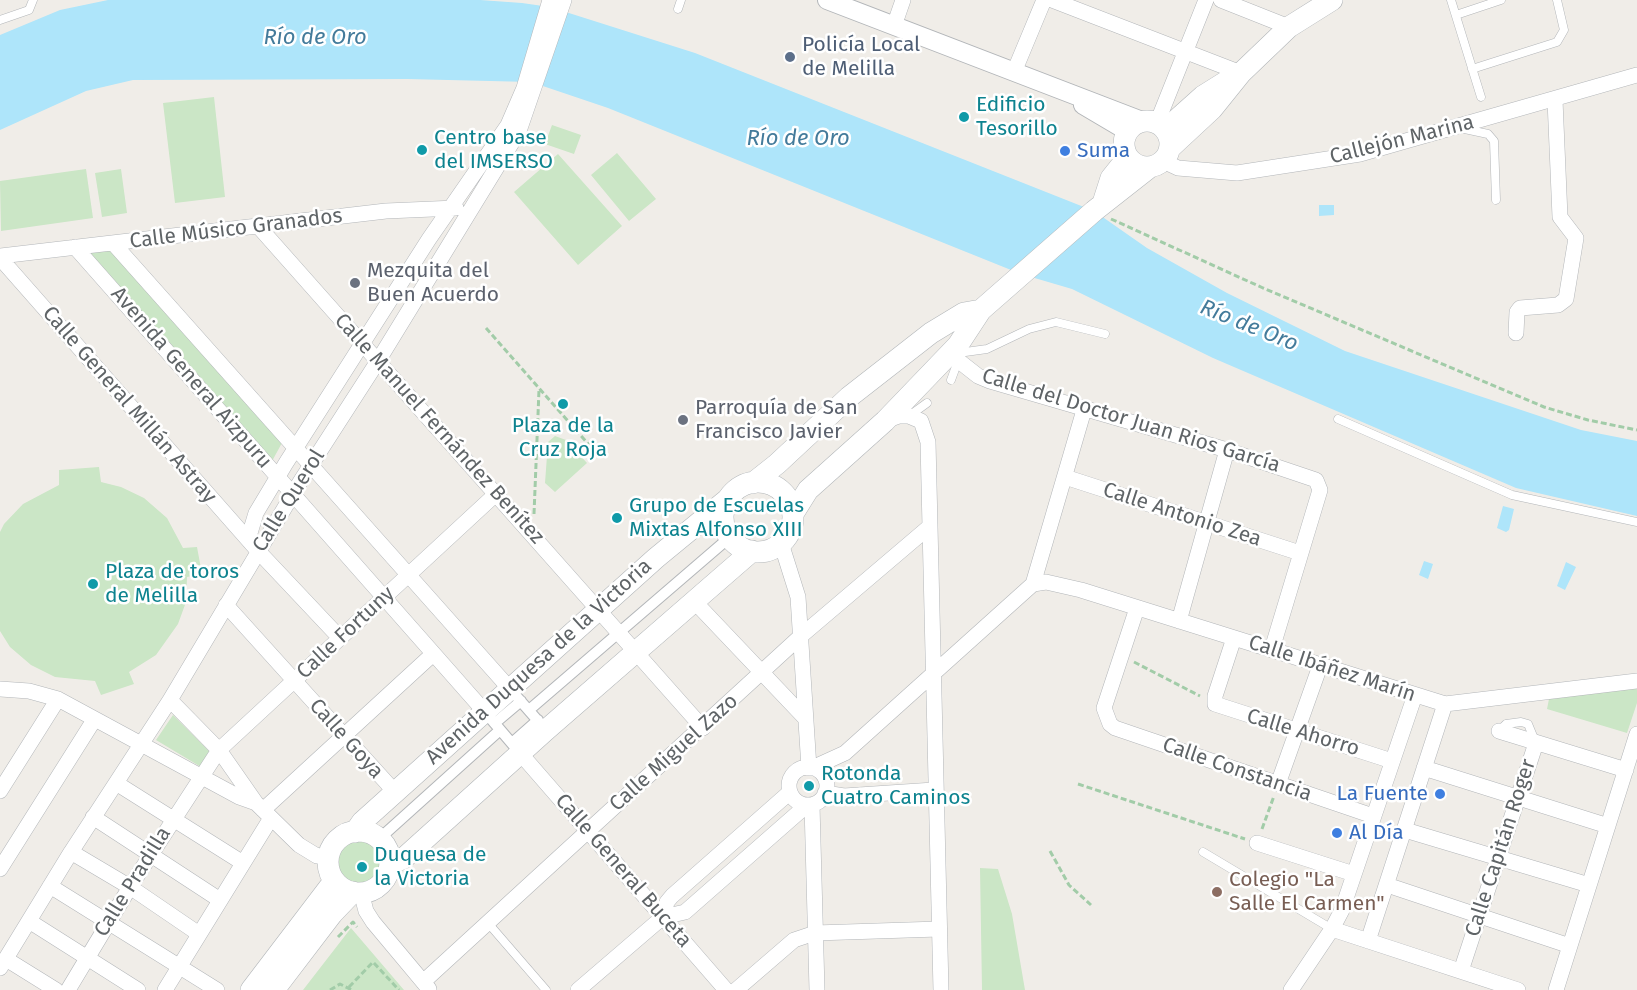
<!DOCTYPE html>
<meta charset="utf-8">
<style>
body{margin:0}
canvas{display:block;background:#f0ede8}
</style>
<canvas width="1637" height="990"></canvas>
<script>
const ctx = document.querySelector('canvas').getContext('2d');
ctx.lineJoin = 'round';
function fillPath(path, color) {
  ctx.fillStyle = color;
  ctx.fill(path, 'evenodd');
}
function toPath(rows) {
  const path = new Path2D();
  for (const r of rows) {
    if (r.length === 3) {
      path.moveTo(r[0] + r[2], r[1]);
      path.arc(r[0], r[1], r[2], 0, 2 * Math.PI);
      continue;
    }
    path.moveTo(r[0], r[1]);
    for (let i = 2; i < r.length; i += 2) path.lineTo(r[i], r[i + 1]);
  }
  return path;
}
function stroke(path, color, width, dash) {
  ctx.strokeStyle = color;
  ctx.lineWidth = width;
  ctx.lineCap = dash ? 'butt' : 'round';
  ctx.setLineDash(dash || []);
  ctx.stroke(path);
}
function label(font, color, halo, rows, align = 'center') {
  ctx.font = font + ' "Fira Sans",sans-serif';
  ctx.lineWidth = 5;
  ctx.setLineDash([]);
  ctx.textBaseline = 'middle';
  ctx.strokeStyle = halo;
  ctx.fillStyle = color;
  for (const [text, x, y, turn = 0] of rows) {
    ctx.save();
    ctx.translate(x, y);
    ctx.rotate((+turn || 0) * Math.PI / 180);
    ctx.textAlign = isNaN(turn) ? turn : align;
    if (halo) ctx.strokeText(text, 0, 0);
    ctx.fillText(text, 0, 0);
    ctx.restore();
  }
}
fillPath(toPath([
 [214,97,225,197,175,203,163,103],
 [552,125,581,135,574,154,545,144],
 [617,153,656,199,629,221,591,175],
 [558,154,622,226,578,265,514,192],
 [86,169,93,218,1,231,0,181],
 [121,169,127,213,102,217,95,173],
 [112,247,283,441,271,463,85,250],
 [555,436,566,440,587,463,555,492,545,483,548,442],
 [99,467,101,482,121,487,144,498,167,518,183,548,197,547,202,574,187,577,186,602,178,624,156,655,129,672,134,684,101,695,95,681,55,677,31,665,10,647,0,631,0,532,4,524,23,504,59,485,59,470],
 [1637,688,1637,703,1627,733,1547,709,1549,699],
 [173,715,213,755,201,767,156,740],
 [359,863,22],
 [980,868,998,869,1012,914,1025,990,982,990],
 [351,928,404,990,303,990]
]), '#cbe6c6');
fillPath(toPath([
 [108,0,480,0,522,3,550,7,695,53,1094,211,1147,248,1227,293,1345,351,1581,430,1637,441,1637,516,1516,488,1213,358,1072,289,1021,274,608,108,531,82,407,79,133,80,86,91,0,130,0,35,60,10],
 [1319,205,1334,205,1334,215,1319,216],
 [1503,506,1514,509,1509,530,1506,532,1497,528],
 [1424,561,1433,564,1428,579,1419,575],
 [1566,562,1576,567,1565,590,1557,586]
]), '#aee5fa');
const service = toPath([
 [1451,0,1481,97],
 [678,9,681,0],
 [1456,15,1501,0],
 [0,20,29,10,33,0],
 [1472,69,1557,42,1564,30,1557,0],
 [1460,128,1488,134,1494,141,1496,200],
 [958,353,987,349,1029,329,1056,322,1105,334],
 [951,380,958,361],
 [909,416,927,403],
 [1338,419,1512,495,1637,522],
 [1499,731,1506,724,1521,722,1528,724,1535,741],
 [1203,852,1332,929],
 [488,923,546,990]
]);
const pedestrian = toPath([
 [510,689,546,730],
 [529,710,730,537],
 [485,712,520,753],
 [495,723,521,701],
 [512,743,538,720],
 [379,839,500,730]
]);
const minor = toPath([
 [1052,0,1241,73],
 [1221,0,1289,27],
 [894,26,903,0],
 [1014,72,1044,0],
 [1157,123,1206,0],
 [1163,161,1178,168,1237,173,1360,154,1637,75],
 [258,226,703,728],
 [113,243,510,689],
 [75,247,485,712],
 [0,256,386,211,456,208],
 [0,258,258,551,340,638],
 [1516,333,1517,312,1520,308,1558,305,1566,299,1576,238,1560,217,1555,100],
 [950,354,978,376,990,381,1227,450,1316,480,1320,490,1272,649],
 [885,421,899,416,909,416,921,421,928,442,941,990],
 [1065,477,1300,553],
 [251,543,250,533,256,513,286,463,429,239,508,125,524,88,550,0],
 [781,543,798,597,809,768],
 [1033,584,1046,582,1081,590,1445,704,1637,681],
 [1033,584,1084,410],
 [693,600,806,719],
 [226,605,395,792],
 [1137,608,1104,708,1110,724,1115,728,1373,816],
 [1179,621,1227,450],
 [1234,638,1215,696,1215,704,1392,761],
 [0,689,29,691,58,699,239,797,256,803],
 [170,700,219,750,256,803,299,845,317,856,329,855],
 [1499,731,1626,770],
 [520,753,726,990],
 [808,786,19],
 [812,768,845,753,1033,584],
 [1424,768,1608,826],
 [116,783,243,863],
 [1278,784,1320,666],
 [0,791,58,699],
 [825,793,844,796,934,790],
 [812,805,817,990],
 [263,810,433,654],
 [93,817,220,900],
 [1405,830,1589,885],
 [1257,843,1354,874],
 [71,852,130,887,199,934],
 [0,869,94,720],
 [1387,885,1570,946],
 [50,886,217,990],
 [361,892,366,911,373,922,429,989],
 [663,917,667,902,672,896,790,792],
 [29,921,138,990],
 [1332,929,1518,990],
 [1368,941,1445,704],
 [6,959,56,990],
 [0,968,71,852,170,700,300,482,378,361,519,131,564,0],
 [1461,971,1536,743],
 [423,982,802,635,929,527],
 [68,990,130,887,219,750,497,493],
 [165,990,271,818],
 [578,990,663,917,685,912,807,805],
 [736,990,794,940,815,933,939,929],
 [1291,990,1332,929,1342,910,1415,695],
 [1556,990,1637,734]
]);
const tertiary = toPath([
 [827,0,1142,121],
 [1083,105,1127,131]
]);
const secondary = toPath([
 [1147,144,23],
 [1165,130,1203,96,1227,81],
 [1170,148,1212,109,1241,73,1289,27,1332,0],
 [1103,203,1111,178,1127,158],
 [758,517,35],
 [753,483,777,464,849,397,931,333,964,313,981,310],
 [793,514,808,490,885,421,958,345,981,310,1094,211,1150,167],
 [359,862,31],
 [355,832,362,822,656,558,729,498],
 [390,864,404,858,546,730,752,551],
 [251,990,334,881],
 [274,990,332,914,353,892]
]);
stroke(service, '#b3b6b9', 9);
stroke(pedestrian, '#b3b6b9', 12);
stroke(minor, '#b3b6b9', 16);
stroke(tertiary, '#b3b6b9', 20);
stroke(secondary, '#b2b6b9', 22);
stroke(toPath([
 [1111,219,1263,288,1544,407,1588,420,1637,430],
 [486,328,597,454],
 [534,514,539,390],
 [1134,662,1200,696],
 [1078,784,1245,839],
 [1262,829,1274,796],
 [1050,851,1069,885,1091,905],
 [338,937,353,922,357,927],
 [349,987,373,962,399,990],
 [330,990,340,984,352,990]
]), '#a2cca8', 3, [6, 3]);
stroke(service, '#fff', 8);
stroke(pedestrian, '#fff', 10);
stroke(minor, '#fff', 15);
stroke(tertiary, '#fff', 18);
stroke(secondary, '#fff', 21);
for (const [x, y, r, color] of [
 [790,57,6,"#5c6f8a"],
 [964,117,6,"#0f9aa8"],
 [422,150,6,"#0f9aa8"],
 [1065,151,6,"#3f7fe0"],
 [355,283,6,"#6b7280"],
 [563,404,6,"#0f9aa8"],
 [683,420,6,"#6b7280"],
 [617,518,6,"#0f9aa8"],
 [93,584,6,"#0f9aa8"],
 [809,786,6,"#0f9aa8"],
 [1440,794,6,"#3f7fe0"],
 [1337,833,6,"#3f7fe0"],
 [362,867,6,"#0f9aa8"],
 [1217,892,6,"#8d6e63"]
]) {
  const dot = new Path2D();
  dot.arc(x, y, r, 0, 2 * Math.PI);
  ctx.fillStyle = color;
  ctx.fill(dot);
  stroke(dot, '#fff', 2);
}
label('21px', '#4e5e75', '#fff', [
 ["Policía Local",802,45],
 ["de Melilla",802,69]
], 'left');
label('21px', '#0d838f', '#fff', [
 ["Edificio",976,105],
 ["Tesorillo",976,129],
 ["Centro base",434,138],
 ["del IMSERSO",434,162],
 ["Plaza de la",563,426,"center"],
 ["Cruz Roja",563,450,"center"],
 ["Grupo de Escuelas",629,506],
 ["Mixtas Alfonso XIII",629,530],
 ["Plaza de toros",105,572],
 ["de Melilla",105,596],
 ["Rotonda",821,774],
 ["Cuatro Caminos",821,798],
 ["Duquesa de",374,855],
 ["la Victoria",374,879]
], 'left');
label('21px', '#5f6467', '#fff', [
 ["Callejón Marina",1402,140,-14],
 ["Calle Músico Granados",236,229,-7],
 ["Avenida General Aizpuru",191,378,49],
 ["Calle General Millán Astray",129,405,49],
 ["Calle del Doctor Juan Rios García",1131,421,17],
 ["Calle Manuel Fernández Benítez",439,429,48],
 ["Calle Querol",289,501,-58],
 ["Calle Antonio Zea",1182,515,18],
 ["Calle Fortuny",346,633,-43],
 ["Avenida Duquesa de la Victoria",539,662,-42],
 ["Calle Ibáñez Marín",1332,669,18],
 ["Calle Ahorro",1303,733,17],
 ["Calle Goya",346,739,48],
 ["Calle Miguel Zazo",674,753,-42],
 ["Calle Constancia",1237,770,19],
 ["Calle Capitán Roger",1501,848,-72],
 ["Calle General Buceta",623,871,49],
 ["Calle Pradilla",133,882,-58]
]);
label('21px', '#366cbe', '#fff', [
 ["Suma",1077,151],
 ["La Fuente",1428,794,"right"],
 ["Al Día",1349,833]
], 'left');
label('21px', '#5b616d', '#fff', [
 ["Mezquita del",367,271],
 ["Buen Acuerdo",367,295],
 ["Parroquía de San",695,408],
 ["Francisco Javier",695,432]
], 'left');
label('21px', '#785e54', '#fff', [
 ["Colegio \"La",1229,880],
 ["Salle El Carmen\"",1229,904]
], 'left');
label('italic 22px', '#437b9b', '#fff', [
 ["Río de Oro",315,38],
 ["Río de Oro",798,139],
 ["Río de Oro",1249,326,22]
]);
</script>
